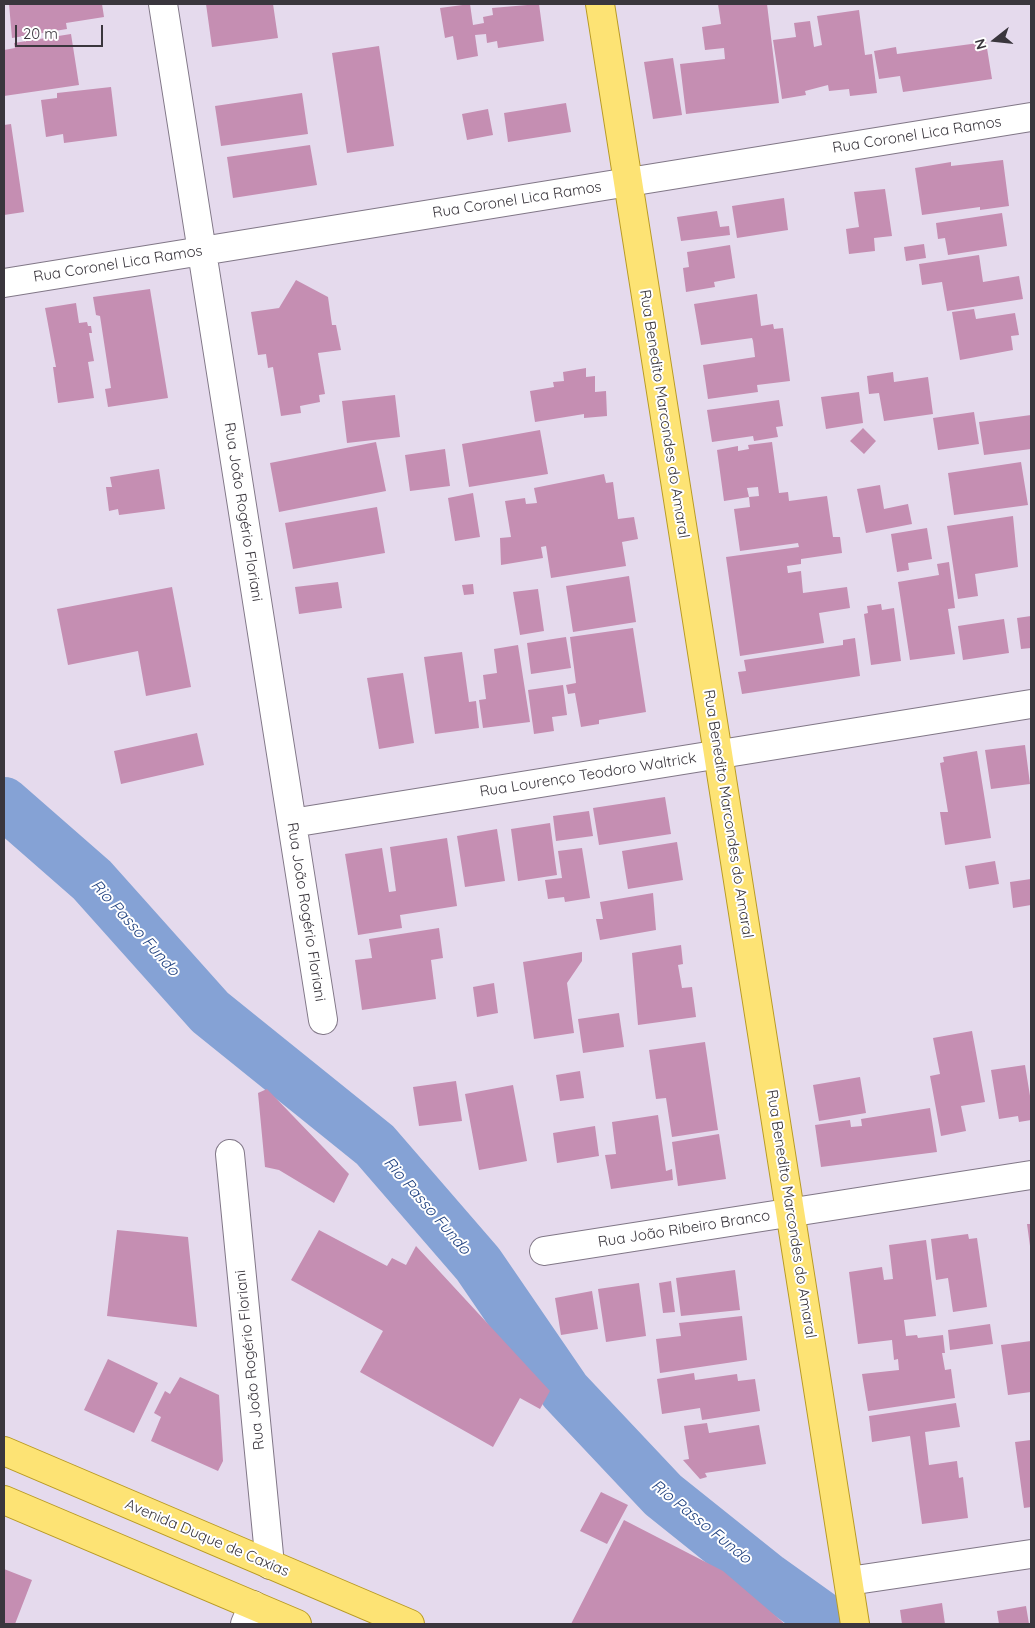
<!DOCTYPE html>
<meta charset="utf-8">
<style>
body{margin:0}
#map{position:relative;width:1035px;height:1628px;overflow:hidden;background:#e5daed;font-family:Quicksand,sans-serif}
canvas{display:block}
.frame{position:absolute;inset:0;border:5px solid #3a363d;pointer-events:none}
.north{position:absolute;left:970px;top:15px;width:50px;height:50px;-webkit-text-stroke:4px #fff;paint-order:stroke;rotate:254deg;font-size:14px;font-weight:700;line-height:20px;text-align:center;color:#3a363d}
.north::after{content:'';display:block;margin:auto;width:18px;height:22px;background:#3a363d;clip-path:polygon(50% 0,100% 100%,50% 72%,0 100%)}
.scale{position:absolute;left:15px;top:25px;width:88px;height:22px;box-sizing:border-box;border:2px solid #3a363d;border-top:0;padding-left:6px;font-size:15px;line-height:18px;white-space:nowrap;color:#3a363d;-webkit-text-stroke:4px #fff;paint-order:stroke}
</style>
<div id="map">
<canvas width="1035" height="1628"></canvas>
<div class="frame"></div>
<div class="north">N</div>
<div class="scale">20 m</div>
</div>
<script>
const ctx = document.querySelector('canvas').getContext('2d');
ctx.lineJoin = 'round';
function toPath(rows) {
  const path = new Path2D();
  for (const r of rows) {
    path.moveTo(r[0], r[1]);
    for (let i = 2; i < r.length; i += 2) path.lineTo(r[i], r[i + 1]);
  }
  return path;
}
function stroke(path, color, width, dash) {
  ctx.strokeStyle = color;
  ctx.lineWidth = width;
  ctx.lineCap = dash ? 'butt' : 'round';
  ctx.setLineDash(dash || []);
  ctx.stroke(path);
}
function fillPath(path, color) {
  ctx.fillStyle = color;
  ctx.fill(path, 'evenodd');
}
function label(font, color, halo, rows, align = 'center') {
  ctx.font = font + ' Quicksand,sans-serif';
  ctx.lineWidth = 4;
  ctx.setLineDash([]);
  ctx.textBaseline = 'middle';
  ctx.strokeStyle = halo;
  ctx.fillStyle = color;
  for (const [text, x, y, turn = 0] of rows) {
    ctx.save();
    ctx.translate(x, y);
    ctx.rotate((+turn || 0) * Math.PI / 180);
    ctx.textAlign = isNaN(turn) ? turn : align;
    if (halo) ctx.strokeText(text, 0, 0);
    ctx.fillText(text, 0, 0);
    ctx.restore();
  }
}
stroke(toPath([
 [4,803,92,880,210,1012,375,1145,478,1264,565,1391,663,1495,768,1579,831,1624]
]), '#85a2d5', 52);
fillPath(toPath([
 [9,4,102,4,104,17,66,23,67,29,12,38],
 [206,4,273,4,278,38,212,47],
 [470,4,473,25,484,23,483,17,493,15,492,8,539,4,544,41,498,48,497,41,487,43,486,34,475,35,478,56,457,60,453,36,445,38,440,8],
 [718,4,767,4,779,103,686,114,680,64,725,59,724,48,705,50,702,27,721,24],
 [859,10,865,55,872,54,877,93,850,96,849,89,829,91,828,85,805,91,806,95,782,99,773,40,796,37,794,23,810,21,814,47,822,45,817,16],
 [71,34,79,85,4,96,4,50,15,48,14,43],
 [986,42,992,79,903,92,900,76,879,79,874,51,896,47,897,54],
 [379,46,394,146,347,153,332,53],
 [673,58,682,115,653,119,644,62],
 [111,87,117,136,64,143,63,134,46,137,41,100,57,98,57,93],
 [302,93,308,134,221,146,215,106],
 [566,103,571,132,508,142,504,113],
 [488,109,493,135,467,140,462,114],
 [11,124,24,212,4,215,4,125],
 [310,145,317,185,233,198,227,157],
 [1003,160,1009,206,980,210,980,207,922,215,915,168,951,162,951,166],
 [885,189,892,236,874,238,875,251,849,254,846,229,859,227,854,192],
 [784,198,788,230,737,238,732,206],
 [717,211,720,227,729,226,730,235,681,241,677,217],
 [1002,213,1007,246,948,255,945,238,938,239,936,223],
 [924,244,926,258,906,261,904,247],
 [730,245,735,278,714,282,715,287,686,292,683,268,689,267,687,252],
 [979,255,983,282,1019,276,1023,299,947,311,942,282,922,285,919,264],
 [296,280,328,297,332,325,336,325,341,350,318,353,325,394,319,395,320,402,300,406,301,413,281,416,273,367,268,368,266,354,258,355,251,312,279,308],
 [150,289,168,398,108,407,105,389,111,388,100,316,96,315,93,297],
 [757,294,761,326,773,324,774,329,783,328,790,381,757,385,758,392,708,399,703,365,755,357,753,341,752,338,701,345,694,304],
 [76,303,79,323,87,322,88,326,91,326,92,333,89,333,94,361,88,362,94,398,58,403,53,367,56,367,45,308],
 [974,309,976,319,1015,313,1019,335,1011,336,1013,350,960,360,952,312],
 [586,368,586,377,595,376,595,392,606,391,607,416,584,418,584,414,535,422,530,391,554,387,553,382,564,381,563,372],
 [893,372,894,382,928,377,933,414,884,421,879,393,869,394,867,376],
 [859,392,863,423,826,429,821,397],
 [395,395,400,437,347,443,342,401],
 [779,400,783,426,776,427,778,437,754,441,753,436,712,442,707,410],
 [974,412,979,444,938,450,933,418],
 [1031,415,1031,449,984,455,979,422],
 [863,428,876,441,864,454,850,441],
 [540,430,548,474,469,487,462,444],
 [376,442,386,491,279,512,270,463],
 [772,442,779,493,788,492,789,501,827,496,833,537,840,537,842,553,801,559,801,564,787,566,788,573,801,571,803,593,847,587,850,608,819,613,824,643,740,656,726,557,799,547,798,543,740,551,734,509,750,507,749,497,724,501,717,450,738,446,738,451,749,449,748,445],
 [758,487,759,496,749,497,747,488],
 [445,449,450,486,410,491,405,455],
 [1021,462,1028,505,954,515,948,473],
 [159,469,165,509,119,515,118,509,109,511,106,487,112,487,110,477],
 [604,474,606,483,613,482,618,519,634,517,638,539,622,542,626,566,551,578,546,546,541,547,543,558,501,565,500,538,511,537,505,501,525,498,526,504,537,503,534,488],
 [880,485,884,509,908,504,912,524,866,533,857,489],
 [473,493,480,537,455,541,448,498],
 [377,507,385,553,293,569,285,523],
 [1013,516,1018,567,975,574,978,596,958,599,947,526],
 [927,528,932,559,908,563,909,570,897,572,891,534],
 [949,562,955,608,948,609,955,654,910,660,898,582,939,575,937,564],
 [629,576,636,622,573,632,566,586],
 [338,582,342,608,299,614,295,587],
 [473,584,474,594,464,595,462,585],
 [172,587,191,687,146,696,138,651,68,665,57,609],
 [538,589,544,631,520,635,513,592],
 [881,604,882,610,894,608,901,661,871,665,864,614,868,613,867,606],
 [1031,616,1031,648,1021,649,1017,618],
 [1004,619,1009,653,963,660,958,626],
 [633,628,646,712,599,720,599,724,581,727,575,693,568,694,566,685,576,683,570,637],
 [566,637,571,668,531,674,527,643],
 [855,638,860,676,742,694,738,672,746,671,744,660,843,645,843,640],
 [518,645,530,722,483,728,479,700,486,699,483,675,497,673,494,649],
 [462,652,469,702,476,701,479,728,435,734,424,657],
 [403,673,414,743,379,749,367,678],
 [563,685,567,715,552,717,554,731,534,734,528,690],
 [197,733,204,765,121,784,114,751],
 [1025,745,1030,784,991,789,985,750],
 [977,751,991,838,945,845,940,812,948,812,940,763,944,762,943,757],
 [665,797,671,834,599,845,593,808],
 [589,811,593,836,556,841,553,816],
 [550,823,557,875,518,881,511,829],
 [497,829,505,881,465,887,457,836],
 [447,838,457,906,400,915,402,928,358,935,345,854,382,848,389,892,396,891,390,847],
 [677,842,683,880,628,889,622,851],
 [582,848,590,898,565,902,564,897,548,899,545,880,562,878,558,851],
 [995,861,999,884,969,889,965,866],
 [1031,879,1031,905,1013,908,1010,882],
 [653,893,656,930,600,940,596,919,603,919,600,902],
 [439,928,443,958,431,960,436,999,362,1010,355,960,372,958,369,939],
 [681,945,683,964,678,965,682,988,692,987,696,1017,638,1025,632,953],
 [582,952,582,961,567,983,574,1033,534,1039,523,962],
 [494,983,498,1013,477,1017,473,987],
 [619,1013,624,1047,583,1053,578,1019],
 [972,1031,985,1102,961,1106,966,1131,941,1136,930,1076,940,1074,933,1038],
 [705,1042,718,1130,672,1137,666,1098,656,1099,649,1050],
 [1025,1065,1031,1102,1031,1120,1019,1122,1018,1116,999,1119,991,1070],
 [580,1071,584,1098,560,1101,556,1075],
 [860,1077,866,1113,819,1121,813,1085],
 [456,1081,462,1121,419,1126,413,1087],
 [513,1085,527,1161,479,1170,465,1094],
 [267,1089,349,1174,334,1203,279,1170,265,1167,258,1093],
 [930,1108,937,1152,821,1167,815,1125,850,1120,851,1127,862,1126,861,1119],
 [658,1115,666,1171,672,1169,673,1180,611,1189,605,1155,616,1154,612,1122],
 [595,1126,599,1156,557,1163,553,1133],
 [719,1134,726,1179,678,1186,672,1142],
 [1027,1224,1031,1224,1031,1246,1030,1246],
 [117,1230,188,1237,197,1327,107,1316],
 [319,1230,387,1266,392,1258,406,1265,416,1246,550,1391,540,1409,520,1398,493,1447,360,1372,383,1331,291,1280],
 [968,1234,969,1239,977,1238,987,1307,953,1312,948,1278,936,1280,931,1239],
 [926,1240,936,1316,904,1320,906,1336,917,1335,918,1338,943,1335,945,1353,942,1353,945,1370,951,1369,955,1398,868,1411,862,1374,899,1370,898,1359,894,1360,892,1340,858,1344,849,1272,882,1267,884,1280,893,1279,889,1245],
 [735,1270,740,1310,681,1316,676,1278],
 [671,1281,675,1312,663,1313,659,1283],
 [639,1283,646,1336,606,1342,598,1289],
 [592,1291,598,1329,561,1335,555,1298],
 [742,1316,747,1360,660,1373,656,1339,681,1336,679,1323],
 [990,1324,993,1344,950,1350,948,1330],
 [1031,1341,1031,1392,1008,1395,1001,1345],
 [108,1359,158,1383,134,1433,84,1410],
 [694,1373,695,1380,737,1374,738,1381,755,1379,760,1411,702,1420,700,1408,662,1414,657,1379],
 [180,1377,219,1395,223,1461,218,1471,151,1441,161,1417,154,1413,165,1391,170,1394],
 [956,1403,960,1427,925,1432,929,1465,957,1461,959,1478,963,1477,968,1518,922,1524,910,1436,872,1442,869,1416],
 [707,1423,709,1433,759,1425,766,1464,705,1473,707,1477,700,1479,683,1460,689,1459,684,1426],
 [1031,1440,1031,1507,1024,1508,1015,1442],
 [601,1492,628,1505,607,1544,580,1531],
 [624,1520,723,1571,785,1624,571,1624],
 [4,1569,32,1580,15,1624,4,1624],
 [942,1603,945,1624,902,1624,900,1610],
 [1026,1606,1029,1624,999,1624,997,1611]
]), '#c58eb2');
const minor = toPath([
 [163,4,323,1020],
 [4,283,1031,117],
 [292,823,1031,704],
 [230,1154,270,1565],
 [544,1251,1031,1175],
 [849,1581,1031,1554],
 [245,1624,253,1605]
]);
const major = toPath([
 [600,4,855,1624],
 [4,1451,410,1624],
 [4,1500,297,1624]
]);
stroke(minor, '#817787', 30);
stroke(major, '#b89a24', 30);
stroke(minor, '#fff', 28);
stroke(major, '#fde374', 28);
label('15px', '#3a363d', '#fff', [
 ["Rua Coronel Lica Ramos",917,135,-9],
 ["Rua Coronel Lica Ramos",517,200,-9],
 ["Rua Coronel Lica Ramos",118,264,-9],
 ["Rua Benedito Marcondes do Amaral",664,414,81],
 ["Rua João Rogério Floriani",243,512,81],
 ["Rua Lourenço Teodoro Waltrick",588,775,-9],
 ["Rua Benedito Marcondes do Amaral",728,814,81],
 ["Rua João Rogério Floriani",306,912,81],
 ["Rua Benedito Marcondes do Amaral",791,1214,81],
 ["Rua João Ribeiro Branco",684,1229,-9],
 ["Rua João Rogério Floriani",250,1360,-96],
 ["Avenida Duque de Caxias",207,1538,23]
]);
label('italic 16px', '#224381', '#fff', [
 ["Rio Passo Fundo",135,928,48],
 ["Rio Passo Fundo",427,1206,49],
 ["Rio Passo Fundo",701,1522,39]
]);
</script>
